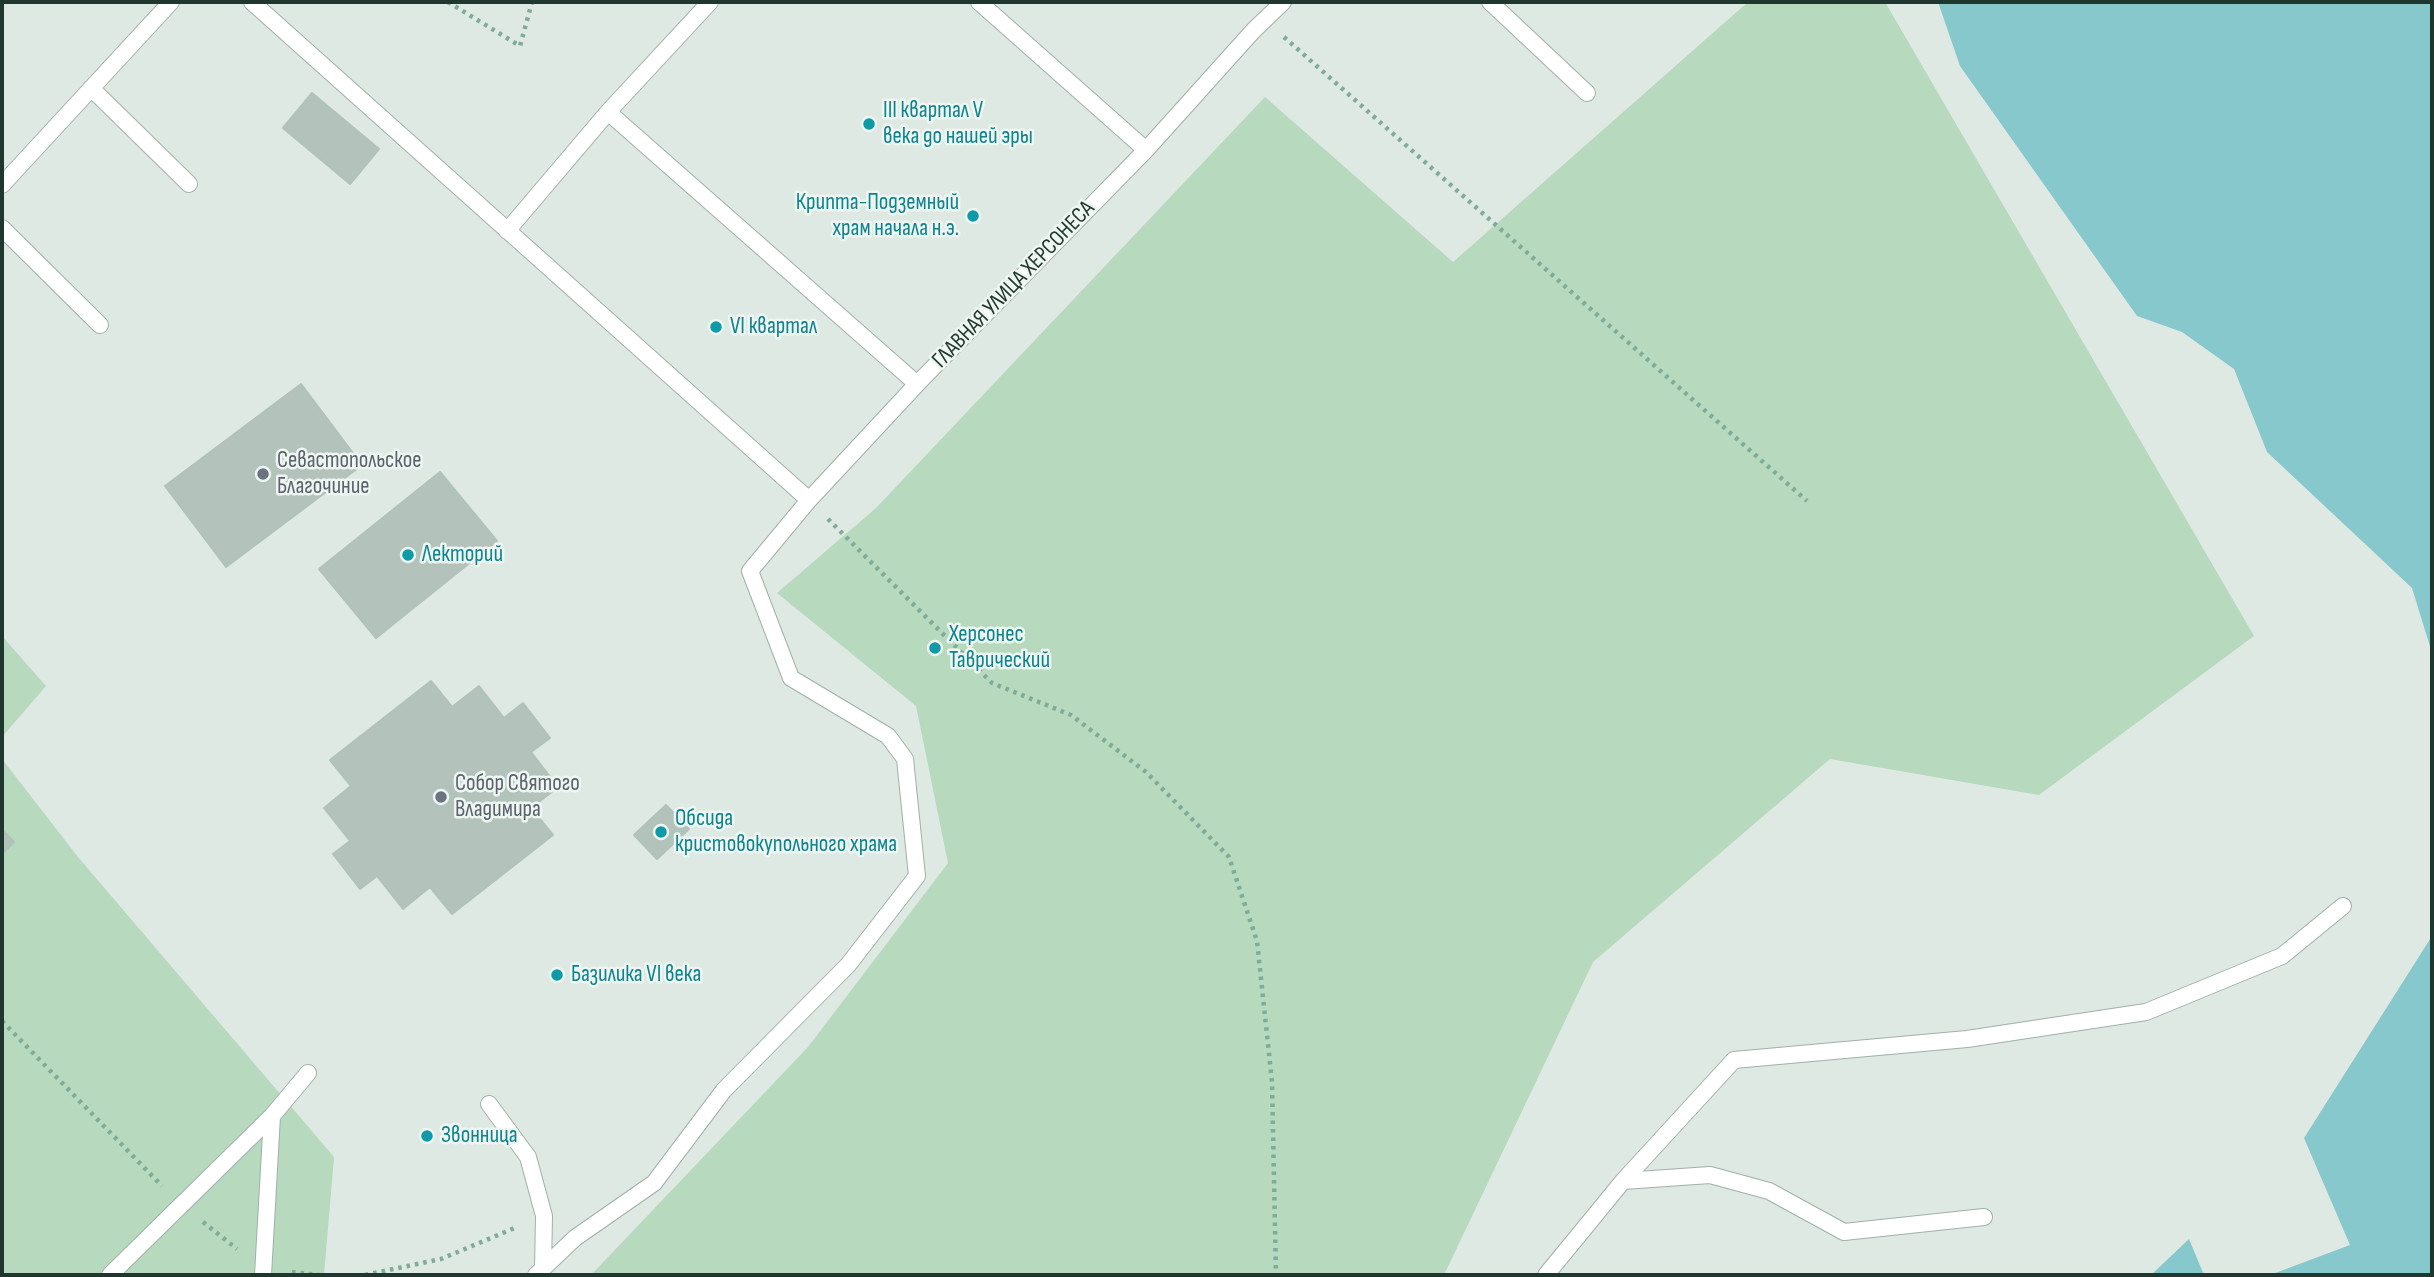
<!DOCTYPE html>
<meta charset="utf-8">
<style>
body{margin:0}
#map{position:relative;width:2434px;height:1277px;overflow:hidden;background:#dee9e3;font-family:"Sofia Sans Condensed",sans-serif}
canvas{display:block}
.frame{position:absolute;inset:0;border:4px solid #20372f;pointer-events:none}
</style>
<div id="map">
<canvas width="2434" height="1277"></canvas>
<div class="frame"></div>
</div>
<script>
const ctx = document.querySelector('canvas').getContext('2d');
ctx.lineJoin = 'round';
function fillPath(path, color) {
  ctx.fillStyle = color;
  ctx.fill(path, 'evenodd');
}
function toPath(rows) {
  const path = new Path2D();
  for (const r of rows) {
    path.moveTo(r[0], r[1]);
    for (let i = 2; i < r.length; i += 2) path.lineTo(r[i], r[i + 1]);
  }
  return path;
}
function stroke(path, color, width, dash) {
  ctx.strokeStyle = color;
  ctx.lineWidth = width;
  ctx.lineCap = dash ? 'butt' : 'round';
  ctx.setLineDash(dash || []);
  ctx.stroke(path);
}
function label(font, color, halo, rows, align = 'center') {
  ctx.font = font + ' "Sofia Sans Condensed",sans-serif';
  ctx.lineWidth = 5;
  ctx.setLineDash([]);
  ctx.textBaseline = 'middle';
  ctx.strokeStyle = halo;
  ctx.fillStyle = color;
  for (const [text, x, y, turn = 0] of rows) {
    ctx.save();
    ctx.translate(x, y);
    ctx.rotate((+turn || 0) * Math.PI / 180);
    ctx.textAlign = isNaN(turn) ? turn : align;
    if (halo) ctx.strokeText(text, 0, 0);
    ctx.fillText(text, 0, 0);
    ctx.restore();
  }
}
fillPath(toPath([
 [1748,2,1885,2,2254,636,2039,795,1830,759,1593,962,1444,1275,591,1275,808,1047,948,863,916,706,777,593,876,508,1265,97,1453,262],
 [2,636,46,686,2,737],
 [2,759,78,857,334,1157,324,1275,2,1275]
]), '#b7d9bd');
fillPath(toPath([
 [1938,2,2432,2,2432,653,2412,588,2267,452,2234,369,2182,332,2137,316,1960,66],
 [2432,936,2432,1275,2270,1275,2350,1245,2304,1138],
 [2189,1239,2204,1275,2151,1275]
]), '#87c8cc');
const building = toPath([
 [312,93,379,149,350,184,283,128,312,93],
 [301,384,362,465,226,567,165,486,301,384],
 [440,472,497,541,376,638,319,569,440,472],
 [431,681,452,707,479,686,504,718,523,703,550,738,531,752,558,787,531,808,553,835,452,914,430,887,403,909,377,876,360,889,333,854,350,841,324,808,351,786,330,760,431,681],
 [666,805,689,829,657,859,634,835,666,805],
 [2,830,14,842,2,854,2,830]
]);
fillPath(building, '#b3c3bb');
stroke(building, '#b0c2b9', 2);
const service = toPath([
 [252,2,809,500],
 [979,2,1146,150],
 [1490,2,1587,93],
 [91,88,189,184],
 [608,112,917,384],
 [2,185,171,2],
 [2,228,100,325],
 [507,231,608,112,710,2],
 [489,1104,528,1157,544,1216,543,1268],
 [1623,1181,1734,1060,1967,1039,2146,1012,2282,956,2343,906],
 [110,1275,272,1116,308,1073],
 [263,1275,272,1116],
 [536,1275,575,1238,654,1183,724,1090,848,965,917,876,905,759,888,736,791,678,750,571,809,500,917,384,1146,150,1253,31,1283,2],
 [1546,1275,1623,1181,1710,1175,1769,1191,1844,1232,1984,1217]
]);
stroke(service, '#a1b0a9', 18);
stroke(toPath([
 [448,2,520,46,532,2],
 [1284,37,1807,501],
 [828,519,992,683,1071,715,1146,772,1229,857,1257,941,1272,1082,1276,1275],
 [2,1021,162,1186],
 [203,1222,237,1249],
 [292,1272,319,1275],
 [365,1275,441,1259,517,1227]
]), '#7fab99', 4.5, [3.5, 5]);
stroke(service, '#fff', 16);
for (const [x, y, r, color] of [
 [869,124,7,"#0f9aa8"],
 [973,216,7,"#0f9aa8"],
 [716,327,7,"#0f9aa8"],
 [263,474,7,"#6b7280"],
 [408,555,7,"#0f9aa8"],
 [935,648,7,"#0f9aa8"],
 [441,797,7,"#6b7280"],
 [661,832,7,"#0f9aa8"],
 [557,975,7,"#0f9aa8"],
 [427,1136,7,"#0f9aa8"]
]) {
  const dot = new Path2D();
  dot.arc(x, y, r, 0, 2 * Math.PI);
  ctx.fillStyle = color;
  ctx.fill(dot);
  stroke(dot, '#eef6f1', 2.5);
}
label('23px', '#0d838f', '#eef6f1', [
 ["III квартал V",883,111],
 ["века до нашей эры",883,137],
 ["Крипта-Подземный",959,203,"right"],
 ["храм начала н.э.",959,229,"right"],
 ["VI квартал",730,327],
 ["Лекторий",422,555],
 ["Херсонес",949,635],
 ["Таврический",949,661],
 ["Обсида",675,819],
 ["кристовокупольного храма",675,845],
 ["Базилика VI века",571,975],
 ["Звонница",441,1136]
], 'left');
label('23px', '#20372f', '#eef6f1', [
 ["ГЛАВНАЯ УЛИЦА ХЕРСОНЕСА",1014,285,-46]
]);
label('23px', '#5b616d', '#eef6f1', [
 ["Севастопольское",277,461],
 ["Благочиние",277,487],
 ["Собор Святого",455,784],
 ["Владимира",455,810]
], 'left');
</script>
